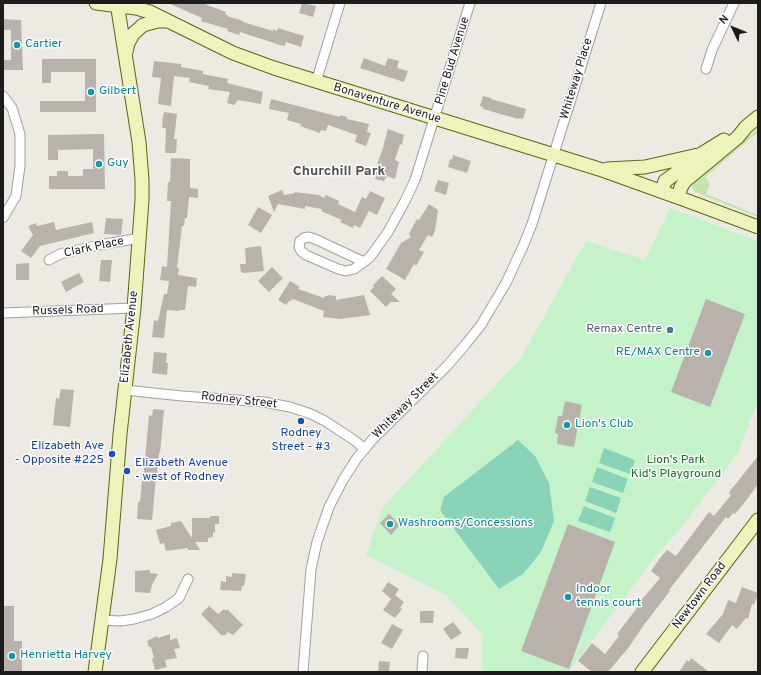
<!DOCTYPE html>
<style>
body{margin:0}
#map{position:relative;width:761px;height:675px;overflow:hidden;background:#eceae3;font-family:Overpass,sans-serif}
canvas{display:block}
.frame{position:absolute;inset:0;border:4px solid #1c1c1c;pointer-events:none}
.north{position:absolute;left:713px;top:8px;width:40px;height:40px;-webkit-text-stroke:3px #fff;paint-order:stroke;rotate:313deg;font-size:11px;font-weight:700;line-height:16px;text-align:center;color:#1c1c1c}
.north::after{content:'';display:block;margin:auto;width:14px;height:18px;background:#1c1c1c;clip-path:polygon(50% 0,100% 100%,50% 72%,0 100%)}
</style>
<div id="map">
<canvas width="761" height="675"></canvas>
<div class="frame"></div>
<div class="north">N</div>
</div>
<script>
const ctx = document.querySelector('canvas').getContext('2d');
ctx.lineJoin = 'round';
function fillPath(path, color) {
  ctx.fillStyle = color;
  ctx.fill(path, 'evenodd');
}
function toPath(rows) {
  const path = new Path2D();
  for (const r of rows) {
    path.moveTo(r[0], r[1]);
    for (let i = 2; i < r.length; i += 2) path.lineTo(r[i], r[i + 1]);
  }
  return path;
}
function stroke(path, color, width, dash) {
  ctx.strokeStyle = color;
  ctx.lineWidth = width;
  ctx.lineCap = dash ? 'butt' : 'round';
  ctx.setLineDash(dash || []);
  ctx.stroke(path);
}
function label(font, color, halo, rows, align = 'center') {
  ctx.font = font + ' Overpass,sans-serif';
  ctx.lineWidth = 3;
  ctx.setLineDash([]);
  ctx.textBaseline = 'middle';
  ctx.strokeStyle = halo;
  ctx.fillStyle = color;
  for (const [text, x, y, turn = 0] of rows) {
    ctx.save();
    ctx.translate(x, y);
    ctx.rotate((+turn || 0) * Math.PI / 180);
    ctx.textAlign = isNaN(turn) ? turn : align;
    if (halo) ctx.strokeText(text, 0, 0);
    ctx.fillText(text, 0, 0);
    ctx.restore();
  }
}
fillPath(toPath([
 [758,129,758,132,705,177,710,184,706,194,758,215,758,217,695,192,692,187,695,180]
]), '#c6e2ae');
fillPath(toPath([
 [670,208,758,241,758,401,738,452,726,469,674,536,659,552,568,672,482,672,482,634,446,595,366,555,383,507,521,358,586,241,645,260]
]), '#c4f3c9');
fillPath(toPath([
 [518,440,535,456,549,483,554,521,541,552,523,574,499,589,440,510,444,497],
 [604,448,635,460,630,474,599,463],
 [597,467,628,479,623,493,592,482],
 [590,487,621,498,616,513,585,501],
 [584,506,615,518,610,532,578,521]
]), '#89d4b9');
fillPath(toPath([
 [168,3,202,3,226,12,225,14,228,15,227,16,243,21,243,22,273,31,273,29,277,31,278,28,304,36,301,47,286,42,285,46,280,45,240,32,239,35,227,31,228,29,201,21,202,18],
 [302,3,316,6,313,17,299,13],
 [3,19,21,20,23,70,3,70,3,60,11,60,11,30,3,30],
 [364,58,385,66,388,58,399,61,397,68,408,71,404,82,360,68],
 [42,59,96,59,96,112,40,112,40,101,85,101,85,72,51,72,51,83,42,83],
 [154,61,181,64,181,67,203,71,203,74,228,79,227,83,263,92,261,104,238,100,236,103,234,105,227,103,230,92,208,89,209,86,189,82,190,78,174,76,171,106,158,104,161,78,152,77],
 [483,96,491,98,491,99,526,109,523,119,519,118,518,119,483,109,483,107,480,106],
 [271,99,340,117,340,115,347,117,347,119,369,124,367,132,371,133,366,146,355,142,357,135,328,125,326,131,321,130,320,133,300,126,301,124,287,120,289,113,269,109],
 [164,112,177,114,174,139,177,139,176,153,165,153,166,128,162,128,163,121,162,121],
 [388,129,404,135,402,145,400,144,395,160,399,162,395,179,387,176,384,181,375,179,377,174,374,173,382,151],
 [104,134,105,189,49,189,49,176,57,176,57,171,68,171,68,176,83,176,83,169,93,169,93,149,58,150,58,160,48,160,48,135],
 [453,155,471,161,467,173,448,167,450,159,452,160],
 [171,158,190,159,190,188,198,189,198,198,189,197,187,218,185,218,184,226,182,226,177,268,179,268,178,275,197,278,196,287,188,286,185,310,179,310,179,311,167,310,164,338,152,337,154,320,158,321,164,294,167,294,169,281,160,280,162,266,167,267,171,201,167,201,168,182,170,182],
 [438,180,449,183,446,195,434,191],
 [282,190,284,195,295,193,295,192,319,195,324,198,326,195,339,201,338,204,355,212,362,197,366,199,370,191,385,198,377,215,369,211,360,228,354,225,353,228,340,222,342,220,321,211,322,209,305,206,305,209,278,204,274,212,268,196],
 [429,204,438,210,435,231,432,237,428,235,419,250,424,252,416,266,414,264,405,280,386,269,401,243,411,237,409,234,417,219,419,220],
 [258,207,272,215,261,233,248,225],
 [106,218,123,219,121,235,104,234],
 [54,222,56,230,92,222,94,233,40,246,31,258,21,251,33,235,28,226,36,223,37,226],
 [261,246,264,271,244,273,241,272,240,264,246,264,245,248],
 [101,260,112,260,110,282,99,281],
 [29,263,29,280,16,280,16,264],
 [272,267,283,278,269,292,258,281],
 [79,273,84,282,66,292,61,282],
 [382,276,396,289,391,294,400,302,391,302,386,307,370,291,374,287,373,285],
 [290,281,300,287,298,289,324,298,325,296,328,296,328,295,336,296,336,300,364,295,370,315,340,319,323,317,324,311,293,299,291,301,290,300,286,305,278,300],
 [706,299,745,314,710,407,671,392],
 [154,352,167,353,166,363,168,363,167,375,152,373],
 [61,389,74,390,70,427,53,425,56,398,59,399],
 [565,401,582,405,574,447,557,444,558,434,555,433,558,416,562,416],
 [153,409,164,410,160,453,159,452,157,476,156,476,153,511,152,520,137,519,138,502,140,502,142,481,143,481,149,415,152,416],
 [758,456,758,484,748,498,735,514,733,513,728,519,726,517,669,590,670,591,643,626,629,647,608,672,592,672,578,661,592,643,605,654,619,636,617,634,640,604,639,603,660,578,651,571,660,558,667,550,676,556,709,512,714,516,731,495,729,494,730,491],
 [389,514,400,525,391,535,380,523],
 [210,516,219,516,219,524,215,524,215,533,213,532,213,537,208,538,208,542,195,542,200,550,188,550,188,548,166,551,164,543,160,544,156,530,171,526,171,523,181,521,192,538,192,518,210,518],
 [568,524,615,542,569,669,521,651],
 [150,570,150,573,158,574,152,585,150,593,135,592,135,571],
 [232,573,246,574,244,586,242,586,241,591,220,590,221,581,226,582,226,576,232,577],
 [388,582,399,589,395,595,404,602,400,608,402,609,395,618,383,610,391,599,382,591],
 [742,587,758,593,754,605,752,604,748,619,746,618,737,629,732,625,719,643,706,634,723,614,728,600,736,603],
 [3,606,14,606,14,641,22,641,22,672,3,672],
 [209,606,218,614,224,609,226,611,227,609,243,625,233,635,228,632,224,636,223,634,222,636,201,614],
 [420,611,434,611,433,623,420,623],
 [453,622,462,633,451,640,443,629],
 [392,624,403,630,392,649,381,643],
 [170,634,170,640,177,638,180,648,174,649,177,658,165,660,167,667,155,670,152,659,154,658,151,647,149,647,147,641,157,636,158,638],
 [456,648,469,648,467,659,455,658],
 [691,658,709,672,679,672,687,660,689,662],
 [379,661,390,662,389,672,378,672]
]), '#b9b2ac');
const street = toPath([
 [706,69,712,50,734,3],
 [316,82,340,3],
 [3,96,12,108,20,134,20,166,16,196,3,218],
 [309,237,315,239,364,262,354,269,346,271,338,269,306,255,301,251,299,247,300,241,304,238,309,237],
 [49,260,60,254,99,245,140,238],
 [364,262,370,257,388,232,405,201,415,180,470,3],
 [3,313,134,308],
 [125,390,182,396,264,402,290,407,311,414,325,421,354,440,365,449],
 [101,620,120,621,134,619,152,614,166,607,179,598,188,579],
 [303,672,311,569,317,542,329,507,343,480,357,458,372,440,447,366,465,345,481,325,506,283,524,244,532,224,601,3],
 [422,672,423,656]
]);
const secondary = toPath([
 [96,3,136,8,150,12,233,53,274,68,599,169,688,201,758,227],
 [126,52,128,43,133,34,143,25,158,21,167,21],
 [607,169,645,167,698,155],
 [662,191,665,181,668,179,703,153,724,140],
 [678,197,681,187,685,181,738,137,746,127,758,117],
 [95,672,110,559,120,434,134,308,142,200,142,180,139,142,117,3],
 [642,672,758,520]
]);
stroke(street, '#a0a0a0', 11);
stroke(secondary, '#5b6710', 15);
stroke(street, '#fff', 9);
stroke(secondary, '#eef2bb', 13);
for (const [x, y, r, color] of [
 [17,45,4,"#0f9aa8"],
 [91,92,4,"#0f9aa8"],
 [99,164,4,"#0f9aa8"],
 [670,330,4,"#5c6f8a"],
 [708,353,4,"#0f9aa8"],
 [301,421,4,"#1a4fb4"],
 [567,425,4,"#0f9aa8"],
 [112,454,4,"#1a4fb4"],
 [127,471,4,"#1a4fb4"],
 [390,524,4,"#0f9aa8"],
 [568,597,4,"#0f9aa8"],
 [12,656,4,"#0f9aa8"]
]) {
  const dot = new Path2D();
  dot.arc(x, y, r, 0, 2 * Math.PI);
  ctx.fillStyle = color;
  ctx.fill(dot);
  stroke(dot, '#fff', 1.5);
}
label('12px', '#0d838f', '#fff', [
 ["Cartier",25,45],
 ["Gilbert",99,92],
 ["Guy",107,164],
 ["RE/MAX Centre",700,353,"right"],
 ["Lion's Club",575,425],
 ["Washrooms/Concessions",398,524],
 ["Indoor",576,590],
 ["tennis court",576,604],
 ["Henrietta Harvey",20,656]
], 'left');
label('12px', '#1c1c1c', '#fff', [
 ["Pine Bud Avenue",453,61,-73],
 ["Whiteway Place",577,79,-73],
 ["Bonaventure Avenue",387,104,17],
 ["Clark Place",94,248,-12],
 ["Russels Road",68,311,-2],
 ["Elizabeth Avenue",130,337,-84],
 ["Rodney Street",239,401,6],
 ["Whiteway Street",406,406,-45],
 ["Newtown Road",700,596,-53]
]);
label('12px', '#4e5e75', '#fff', [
 ["Remax Centre",662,330]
], 'right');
label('12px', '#164399', '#fff', [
 ["Rodney",301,434],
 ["Street - #3",301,448],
 ["Elizabeth Ave",104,447,"right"],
 ["- Opposite #225",104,461,"right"],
 ["Elizabeth Avenue",135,464,"left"],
 ["- west of Rodney",135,478,"left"]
]);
label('12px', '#166e20', '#fff', [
 ["Lion's Park",676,461],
 ["Kid's Playground",676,475]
]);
label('bold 14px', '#4f4f4f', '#fff', [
 ["Churchill Park",339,172]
]);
</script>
